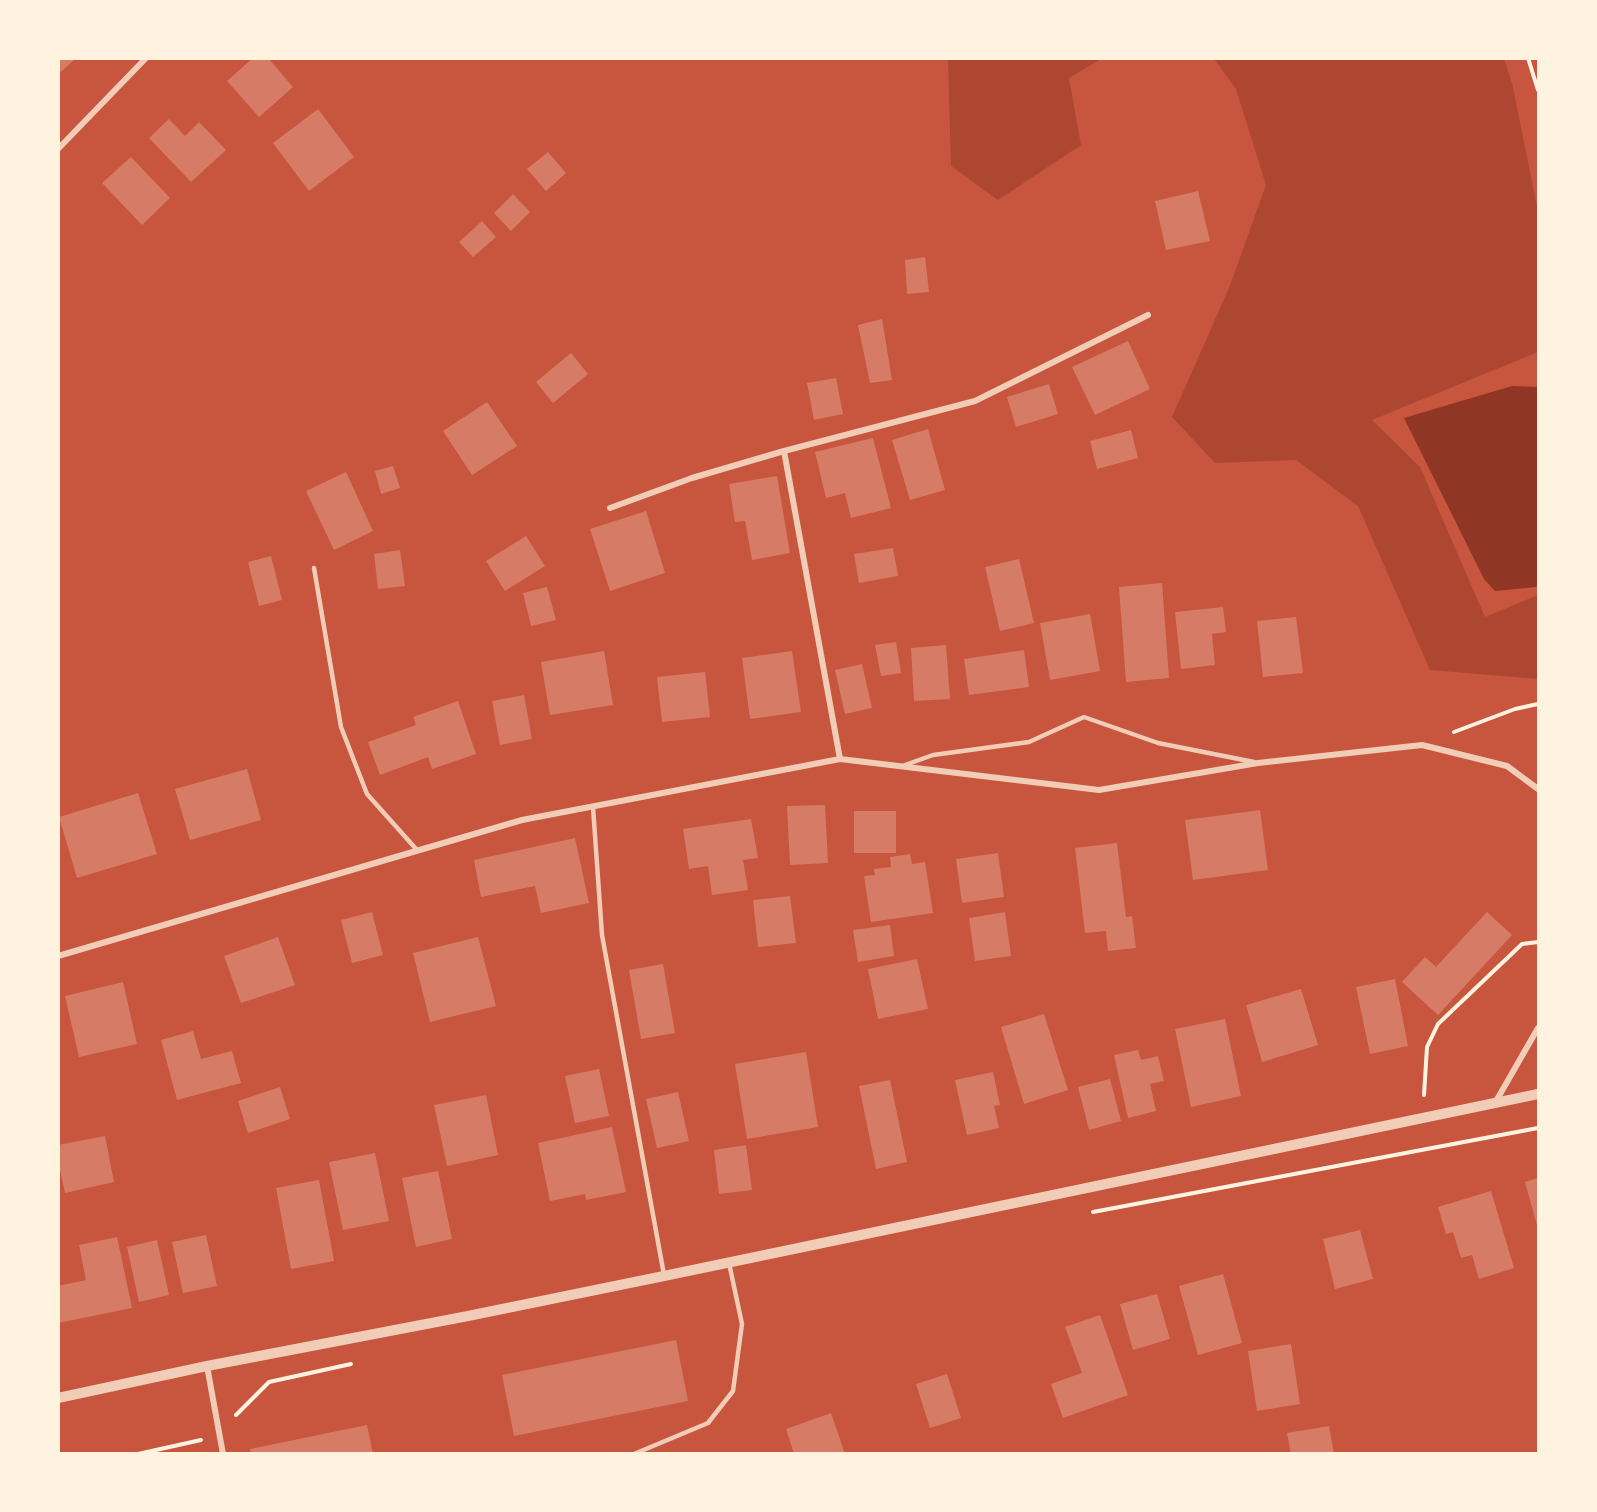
<!DOCTYPE html>
<style>
body{margin:0}
#map{position:relative;width:1597px;height:1512px;overflow:hidden;background:#c8553d;font-family:Roboto,sans-serif}
canvas{display:block}
.frame{position:absolute;inset:0;border:60px solid #fff3e0;pointer-events:none}
</style>
<div id="map">
<canvas width="1597" height="1512"></canvas>
<div class="frame"></div>
</div>
<script>
const ctx = document.querySelector('canvas').getContext('2d');
ctx.lineJoin = 'round';
function fillPath(path, color) {
  ctx.fillStyle = color;
  ctx.fill(path, 'evenodd');
}
function toPath(rows) {
  const path = new Path2D();
  for (const r of rows) {
    path.moveTo(r[0], r[1]);
    for (let i = 2; i < r.length; i += 2) path.lineTo(r[i], r[i + 1]);
  }
  return path;
}
function stroke(path, color, width, dash) {
  ctx.strokeStyle = color;
  ctx.lineWidth = width;
  ctx.lineCap = dash ? 'butt' : 'round';
  ctx.setLineDash(dash || []);
  ctx.stroke(path);
}
fillPath(toPath([
 [948,59,1101,59,1069,78,1081,145,998,200,951,166],
 [1214,59,1504,59,1512,83,1538,211,1538,352,1372,420,1420,467,1485,617,1538,595,1538,679,1430,670,1358,506,1296,460,1215,463,1172,417,1229,288,1266,185,1236,89]
]), '#ae4732');
fillPath(toPath([
 [1512,386,1538,387,1538,584,1536,587,1495,591,1484,579,1404,418]
]), '#8f3625');
fillPath(toPath([
 [58,58,76,58,61,72,58,69],
 [253,58,268,58,293,87,259,117,227,81],
 [318,109,354,157,309,191,273,143],
 [169,119,185,136,199,122,226,150,191,182,149,138],
 [548,152,566,173,546,191,527,169],
 [131,157,170,198,142,225,102,183],
 [1198,191,1210,241,1166,250,1155,201],
 [513,194,530,212,511,231,494,213],
 [482,221,496,237,473,257,459,242],
 [925,257,929,292,907,294,905,260],
 [882,319,892,380,870,383,858,325],
 [1128,341,1150,389,1095,415,1072,367],
 [571,353,588,374,553,403,536,382],
 [836,378,843,414,814,420,807,383],
 [1049,384,1058,414,1016,427,1007,397],
 [487,402,517,446,472,475,443,431],
 [928,429,945,490,910,500,892,440],
 [1131,430,1138,458,1097,469,1090,441],
 [873,438,891,508,851,518,845,493,826,498,815,452],
 [393,466,400,488,381,494,375,471],
 [346,472,373,531,334,550,306,491],
 [777,476,790,553,752,560,745,521,735,522,729,484],
 [646,511,665,573,610,591,590,529],
 [526,536,545,566,505,591,486,561],
 [893,548,898,576,859,583,854,554],
 [400,550,405,586,378,589,374,554],
 [271,556,282,600,259,606,248,562],
 [1019,559,1034,623,1000,631,985,567],
 [1162,583,1169,678,1126,682,1119,587],
 [547,587,556,620,531,626,523,593],
 [1223,607,1226,632,1212,634,1215,665,1181,669,1175,612],
 [1090,614,1100,671,1050,680,1040,623],
 [1296,617,1303,673,1263,677,1257,621],
 [896,642,901,673,881,676,875,645],
 [946,645,950,699,914,701,911,648],
 [1024,650,1029,687,969,695,964,659],
 [604,651,613,705,550,715,541,662],
 [792,651,801,712,750,719,742,658],
 [862,664,872,708,845,714,835,670],
 [705,672,710,717,662,722,657,677],
 [524,695,532,739,500,745,492,701],
 [458,701,476,754,432,769,428,757,380,775,368,742,416,725,413,717],
 [247,769,261,820,190,840,175,789],
 [138,793,157,854,77,878,59,817],
 [825,805,828,863,790,865,787,806],
 [1260,810,1268,870,1193,880,1185,820],
 [854,811,896,811,896,853,854,853],
 [751,819,758,858,743,860,748,890,712,895,708,866,689,869,683,829],
 [575,838,589,903,541,913,535,886,481,897,474,860],
 [1117,843,1126,917,1132,916,1136,948,1108,951,1106,931,1085,933,1075,848],
 [998,853,1004,897,962,903,956,859],
 [910,854,912,864,925,862,933,913,871,922,864,876,875,875,874,869,891,867,890,857],
 [790,896,796,943,758,947,753,900],
 [372,912,383,955,352,963,341,920],
 [1005,912,1011,956,975,961,969,918],
 [1487,912,1512,935,1438,1015,1402,982,1425,957,1436,967],
 [890,925,894,956,858,962,853,930],
 [278,937,295,985,241,1003,224,956],
 [478,937,496,1006,430,1022,413,953],
 [917,959,928,1009,878,1019,868,969],
 [663,964,675,1033,641,1039,629,970],
 [1395,979,1408,1046,1370,1054,1356,987],
 [123,982,137,1044,79,1057,65,996],
 [1301,989,1318,1045,1262,1062,1246,1005],
 [1044,1014,1068,1090,1024,1104,1001,1027],
 [1225,1019,1241,1096,1191,1107,1175,1029],
 [193,1031,201,1059,232,1051,241,1083,177,1100,161,1040],
 [1138,1050,1141,1060,1158,1056,1164,1081,1150,1084,1156,1111,1128,1118,1114,1055],
 [806,1052,818,1127,747,1139,735,1064],
 [599,1069,609,1116,575,1123,565,1076],
 [993,1072,1000,1105,994,1106,999,1128,967,1135,955,1080],
 [1110,1079,1121,1121,1089,1130,1078,1087],
 [890,1080,907,1162,876,1169,859,1086],
 [280,1087,290,1119,248,1133,238,1101],
 [678,1092,689,1141,657,1148,646,1099],
 [486,1095,498,1155,447,1166,434,1105],
 [612,1127,626,1192,586,1200,585,1194,550,1201,538,1143],
 [105,1136,114,1182,65,1193,58,1161,58,1145],
 [746,1145,752,1190,719,1194,714,1150],
 [375,1153,389,1221,343,1230,329,1162],
 [438,1171,452,1239,416,1247,402,1178],
 [1538,1178,1538,1229,1525,1182],
 [319,1180,334,1261,291,1269,276,1188],
 [1491,1191,1514,1268,1479,1279,1472,1255,1461,1258,1453,1232,1446,1234,1438,1207],
 [1360,1230,1373,1279,1335,1289,1323,1239],
 [206,1235,217,1286,183,1293,172,1242],
 [117,1237,132,1308,58,1323,58,1286,86,1280,79,1245],
 [157,1240,169,1295,139,1302,127,1247],
 [1223,1274,1242,1343,1198,1355,1179,1286],
 [1157,1294,1170,1339,1133,1350,1120,1304],
 [1100,1315,1128,1395,1063,1418,1051,1384,1082,1373,1065,1327],
 [676,1340,688,1401,514,1436,502,1375],
 [1291,1344,1300,1404,1257,1411,1248,1351],
 [947,1374,961,1418,930,1428,916,1384],
 [831,1413,845,1454,794,1454,786,1429],
 [367,1425,373,1454,251,1454,250,1449],
 [1329,1426,1334,1454,1291,1454,1287,1433]
]), '#d67c66');
stroke(toPath([
 [1528,58,1538,90],
 [1454,732,1515,709,1538,704],
 [1424,1095,1427,1047,1438,1024,1522,944,1538,942],
 [1093,1212,1538,1128],
 [236,1415,269,1382,351,1364],
 [138,1454,201,1440]
]), '#fff3e0', 4);
stroke(toPath([
 [314,568,341,727,367,794,417,850],
 [905,765,933,755,1029,742,1084,717,1158,743,1254,762],
 [593,807,602,935,664,1275],
 [634,1454,708,1423,733,1391,742,1324,729,1263]
]), '#f1ccb7', 4.5);
stroke(toPath([
 [58,149,146,58],
 [784,451,840,759],
 [610,508,692,478,784,451,975,401,1148,315],
 [58,956,522,820,840,759,1099,790,1258,763,1422,745,1507,766,1538,789],
 [1495,1103,1538,1028],
 [207,1366,223,1454]
]), '#f1ccb7', 6);
stroke(toPath([
 [58,1398,207,1366,468,1316,664,1276,1538,1094]
]), '#f1ccb7', 10);
</script>
